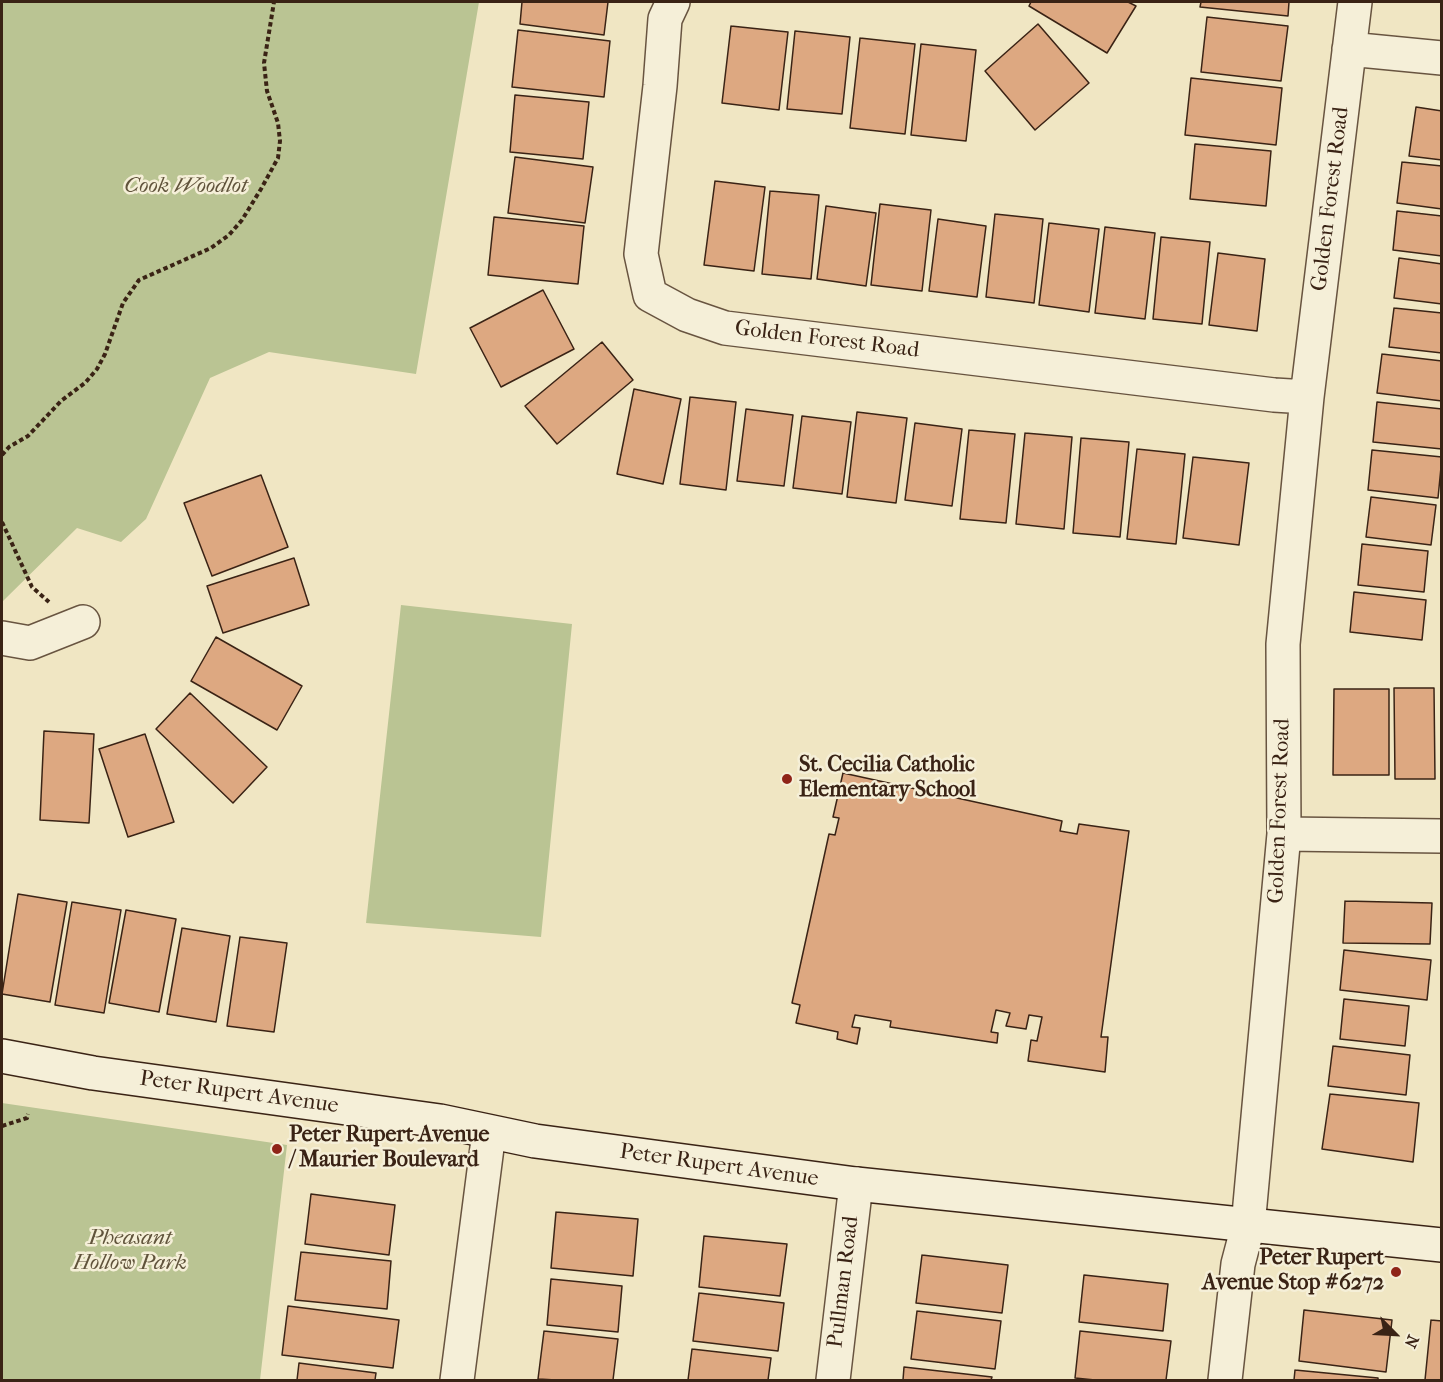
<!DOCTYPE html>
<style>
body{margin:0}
#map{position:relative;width:1443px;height:1382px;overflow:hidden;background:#f0e6c3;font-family:"IM FELL French Canon",serif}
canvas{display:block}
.frame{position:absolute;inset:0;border:3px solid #3a2315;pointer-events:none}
.north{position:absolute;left:1365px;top:1304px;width:60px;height:60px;-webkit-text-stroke:4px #f5efd8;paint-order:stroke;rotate:114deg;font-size:16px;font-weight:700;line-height:24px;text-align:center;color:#3a2315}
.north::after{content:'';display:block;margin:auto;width:21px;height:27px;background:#3a2315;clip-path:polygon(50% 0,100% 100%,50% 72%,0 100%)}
</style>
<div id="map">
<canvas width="1443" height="1382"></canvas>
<div class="frame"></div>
<div class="north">N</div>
</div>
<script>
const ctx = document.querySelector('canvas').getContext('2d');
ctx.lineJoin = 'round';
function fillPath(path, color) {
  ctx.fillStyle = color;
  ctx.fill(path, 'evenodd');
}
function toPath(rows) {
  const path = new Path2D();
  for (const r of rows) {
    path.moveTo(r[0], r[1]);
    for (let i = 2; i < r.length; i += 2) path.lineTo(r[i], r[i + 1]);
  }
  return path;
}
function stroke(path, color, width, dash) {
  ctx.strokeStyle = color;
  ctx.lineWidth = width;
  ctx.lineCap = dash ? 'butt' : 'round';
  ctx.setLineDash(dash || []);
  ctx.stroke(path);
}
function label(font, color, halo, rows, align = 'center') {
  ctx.font = font + ' "IM FELL French Canon",serif';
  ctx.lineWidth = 5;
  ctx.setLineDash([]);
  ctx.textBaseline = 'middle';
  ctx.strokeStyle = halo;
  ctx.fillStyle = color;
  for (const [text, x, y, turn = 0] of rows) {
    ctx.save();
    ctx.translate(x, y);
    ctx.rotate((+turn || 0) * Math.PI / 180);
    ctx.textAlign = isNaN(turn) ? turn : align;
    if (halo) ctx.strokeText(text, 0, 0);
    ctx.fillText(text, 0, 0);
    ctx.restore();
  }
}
fillPath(toPath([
 [2,2,479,2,416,374,269,352,210,378,146,519,121,542,77,528,2,602],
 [401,605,572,624,541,937,366,923],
 [2,1103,287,1145,260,1380,2,1380]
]), '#bac493');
const building = toPath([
 [522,2,608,2,604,35,520,24,522,2],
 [1031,2,1128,2,1136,6,1107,53,1029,6,1031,2],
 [1201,2,1289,2,1288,16,1200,7,1201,2],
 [1207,17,1288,26,1281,81,1201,72,1207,17],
 [1038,24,1089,83,1035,130,985,71,1038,24],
 [731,26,788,32,779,110,722,103,731,26],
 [518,30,610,41,604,97,512,87,518,30],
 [795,31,850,37,842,114,787,109,795,31],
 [860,38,915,44,905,134,850,128,860,38],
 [921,44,976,50,966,141,911,135,921,44],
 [1191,78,1282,88,1276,145,1185,135,1191,78],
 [515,95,589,102,583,159,510,152,515,95],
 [1416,107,1442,111,1442,160,1409,156,1416,107],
 [1195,144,1271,151,1266,206,1190,199,1195,144],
 [515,157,593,167,585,223,508,213,515,157],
 [1402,162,1442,166,1442,209,1397,203,1402,162],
 [715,181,765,187,754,271,704,265,715,181],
 [770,191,819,195,811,279,762,274,770,191],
 [880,204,931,210,922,291,871,285,880,204],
 [826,206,876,213,866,286,817,279,826,206],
 [1397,211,1442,216,1442,256,1393,250,1397,211],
 [995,214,1043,219,1034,303,986,297,995,214],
 [494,217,584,226,578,284,488,275,494,217],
 [938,219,986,226,977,297,929,291,938,219],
 [1049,223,1099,229,1089,312,1039,305,1049,223],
 [1105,227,1155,233,1145,319,1095,313,1105,227],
 [1161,237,1210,242,1202,324,1153,319,1161,237],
 [1218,253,1265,259,1257,331,1209,325,1218,253],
 [1399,258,1442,264,1442,304,1394,298,1399,258],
 [543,290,574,349,501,387,470,328,543,290],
 [1394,308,1442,313,1442,353,1389,347,1394,308],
 [602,342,633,380,557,444,525,406,602,342],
 [1382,354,1442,361,1442,401,1377,393,1382,354],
 [634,389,681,399,663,484,617,474,634,389],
 [690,397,736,402,726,490,680,484,690,397],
 [1377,402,1442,409,1442,449,1373,442,1377,402],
 [746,409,793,415,784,486,737,481,746,409],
 [857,412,907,418,896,503,847,497,857,412],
 [802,416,851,422,842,494,793,488,802,416],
 [915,423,962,429,952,506,905,500,915,423],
 [969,430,1015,434,1006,523,960,519,969,430],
 [1025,433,1072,437,1064,529,1016,524,1025,433],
 [1081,438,1129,442,1120,537,1073,533,1081,438],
 [1137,449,1185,454,1176,544,1127,539,1137,449],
 [1372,450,1442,457,1438,498,1368,490,1372,450],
 [1193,457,1249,463,1239,545,1183,538,1193,457],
 [261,475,288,547,212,576,184,503,261,475],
 [1371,497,1436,505,1431,545,1366,537,1371,497],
 [1362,544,1428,551,1424,592,1358,585,1362,544],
 [294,558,309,605,223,633,207,586,294,558],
 [1354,592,1426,600,1422,640,1350,632,1354,592],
 [216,637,302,686,277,730,191,681,216,637],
 [1394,688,1434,688,1435,779,1395,779,1394,688],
 [1334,689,1389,689,1389,775,1333,775,1334,689],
 [190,693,267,767,233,803,156,729,190,693],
 [44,731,94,734,89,823,40,820,44,731],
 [145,734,174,822,128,837,99,749,145,734],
 [843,773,1062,821,1060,831,1077,834,1079,824,1129,831,1101,1037,1108,1037,1105,1072,1028,1061,1031,1040,1037,1041,1042,1017,1029,1015,1026,1029,1006,1026,1010,1013,996,1010,991,1032,998,1033,997,1043,890,1027,891,1021,855,1015,852,1027,860,1028,857,1044,837,1039,838,1032,796,1023,800,1005,792,1003,829,834,835,835,839,818,833,817,843,773],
 [18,894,67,902,50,1002,2,994,18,894],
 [1345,901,1432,903,1430,944,1343,943,1345,901],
 [72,902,121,910,104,1013,55,1005,72,902],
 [126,910,176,919,159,1012,109,1003,126,910],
 [182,928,230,936,216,1022,167,1014,182,928],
 [240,937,287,943,274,1032,227,1026,240,937],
 [1344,950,1431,960,1427,1000,1340,990,1344,950],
 [1344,999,1409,1006,1405,1046,1340,1039,1344,999],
 [1333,1046,1410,1055,1406,1095,1328,1086,1333,1046],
 [1330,1094,1419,1103,1413,1162,1322,1149,1330,1094],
 [311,1194,395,1205,389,1255,305,1244,311,1194],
 [556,1212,638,1219,633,1276,551,1268,556,1212],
 [704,1236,787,1244,780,1296,699,1287,704,1236],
 [301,1252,391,1261,387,1309,295,1300,301,1252],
 [922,1255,1008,1265,1002,1313,916,1303,922,1255],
 [1084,1275,1168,1284,1163,1331,1079,1322,1084,1275],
 [551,1279,622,1286,618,1332,547,1325,551,1279],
 [699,1293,784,1303,778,1351,693,1341,699,1293],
 [288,1306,399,1320,393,1368,282,1355,288,1306],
 [1304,1310,1392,1320,1386,1372,1299,1361,1304,1310],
 [917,1311,1001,1321,995,1369,911,1359,917,1311],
 [1431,1320,1442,1321,1442,1380,1425,1380,1431,1320],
 [544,1331,618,1339,613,1380,556,1380,538,1379,544,1331],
 [1080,1331,1171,1341,1166,1380,1095,1380,1075,1378,1080,1331],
 [692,1349,771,1358,768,1380,688,1380,692,1349],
 [299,1363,376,1373,375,1380,297,1380,299,1363],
 [904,1367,992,1377,991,1380,903,1380,904,1367],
 [1295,1370,1378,1378,1378,1380,1294,1380,1295,1370]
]);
fillPath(building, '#dda881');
stroke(building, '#3a2315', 1.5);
const street = toPath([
 [673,2,665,19,660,86,641,254,650,295,687,315,725,328,1274,395,1307,397],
 [1349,49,1442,58],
 [2,638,30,643,83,622],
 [1284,834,1442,836],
 [457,1380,489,1132],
 [833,1380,856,1184],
 [1225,1380,1238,1264,1248,1226,1284,834,1283,644,1307,397,1355,2]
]);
const secondary = toPath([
 [2,1056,93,1073,440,1121,535,1141,856,1184,1442,1245]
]);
stroke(street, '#685440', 36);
stroke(secondary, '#3a2315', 36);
stroke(toPath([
 [2,455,9,447,28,436,61,401,85,383,97,369,105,354,123,303,139,280,211,248,229,235,242,220,261,189,278,158,280,141,278,123,267,91,264,63,274,2],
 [2,522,32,587,49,602],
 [2,1126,27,1118,28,1114]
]), '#3a2315', 4, [4.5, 3]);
stroke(street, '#f5efd8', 33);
stroke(secondary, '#f5efd8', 33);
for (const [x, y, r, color] of [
 [787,779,6,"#8f2418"],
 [277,1149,6,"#8f2418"],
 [1396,1272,6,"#8f2418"]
]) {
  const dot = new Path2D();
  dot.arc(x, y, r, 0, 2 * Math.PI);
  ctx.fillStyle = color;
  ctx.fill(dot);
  stroke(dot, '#f5efd8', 2);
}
label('italic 22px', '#60533b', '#f5efd8', [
 ["Cook Woodlot",186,187],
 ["Pheasant",130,1239],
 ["Hollow Park",130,1264]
]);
label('22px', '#3a2315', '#f5efd8', [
 ["Golden Forest Road",1331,199,-83],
 ["Golden Forest Road",827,340,7],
 ["Golden Forest Road",1280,811,-88],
 ["Peter Rupert Avenue",239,1093,8],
 ["Peter Rupert Avenue",719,1166,8],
 ["Pullman Road",844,1282,-83]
]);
label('bold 22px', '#3a2315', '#f5efd8', [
 ["St. Cecilia Catholic",799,766],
 ["Elementary School",799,791],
 ["Peter Rupert Avenue",289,1136],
 ["/ Maurier Boulevard",289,1161],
 ["Peter Rupert",1384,1259,"right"],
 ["Avenue Stop #6272",1384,1284,"right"]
], 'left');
</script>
